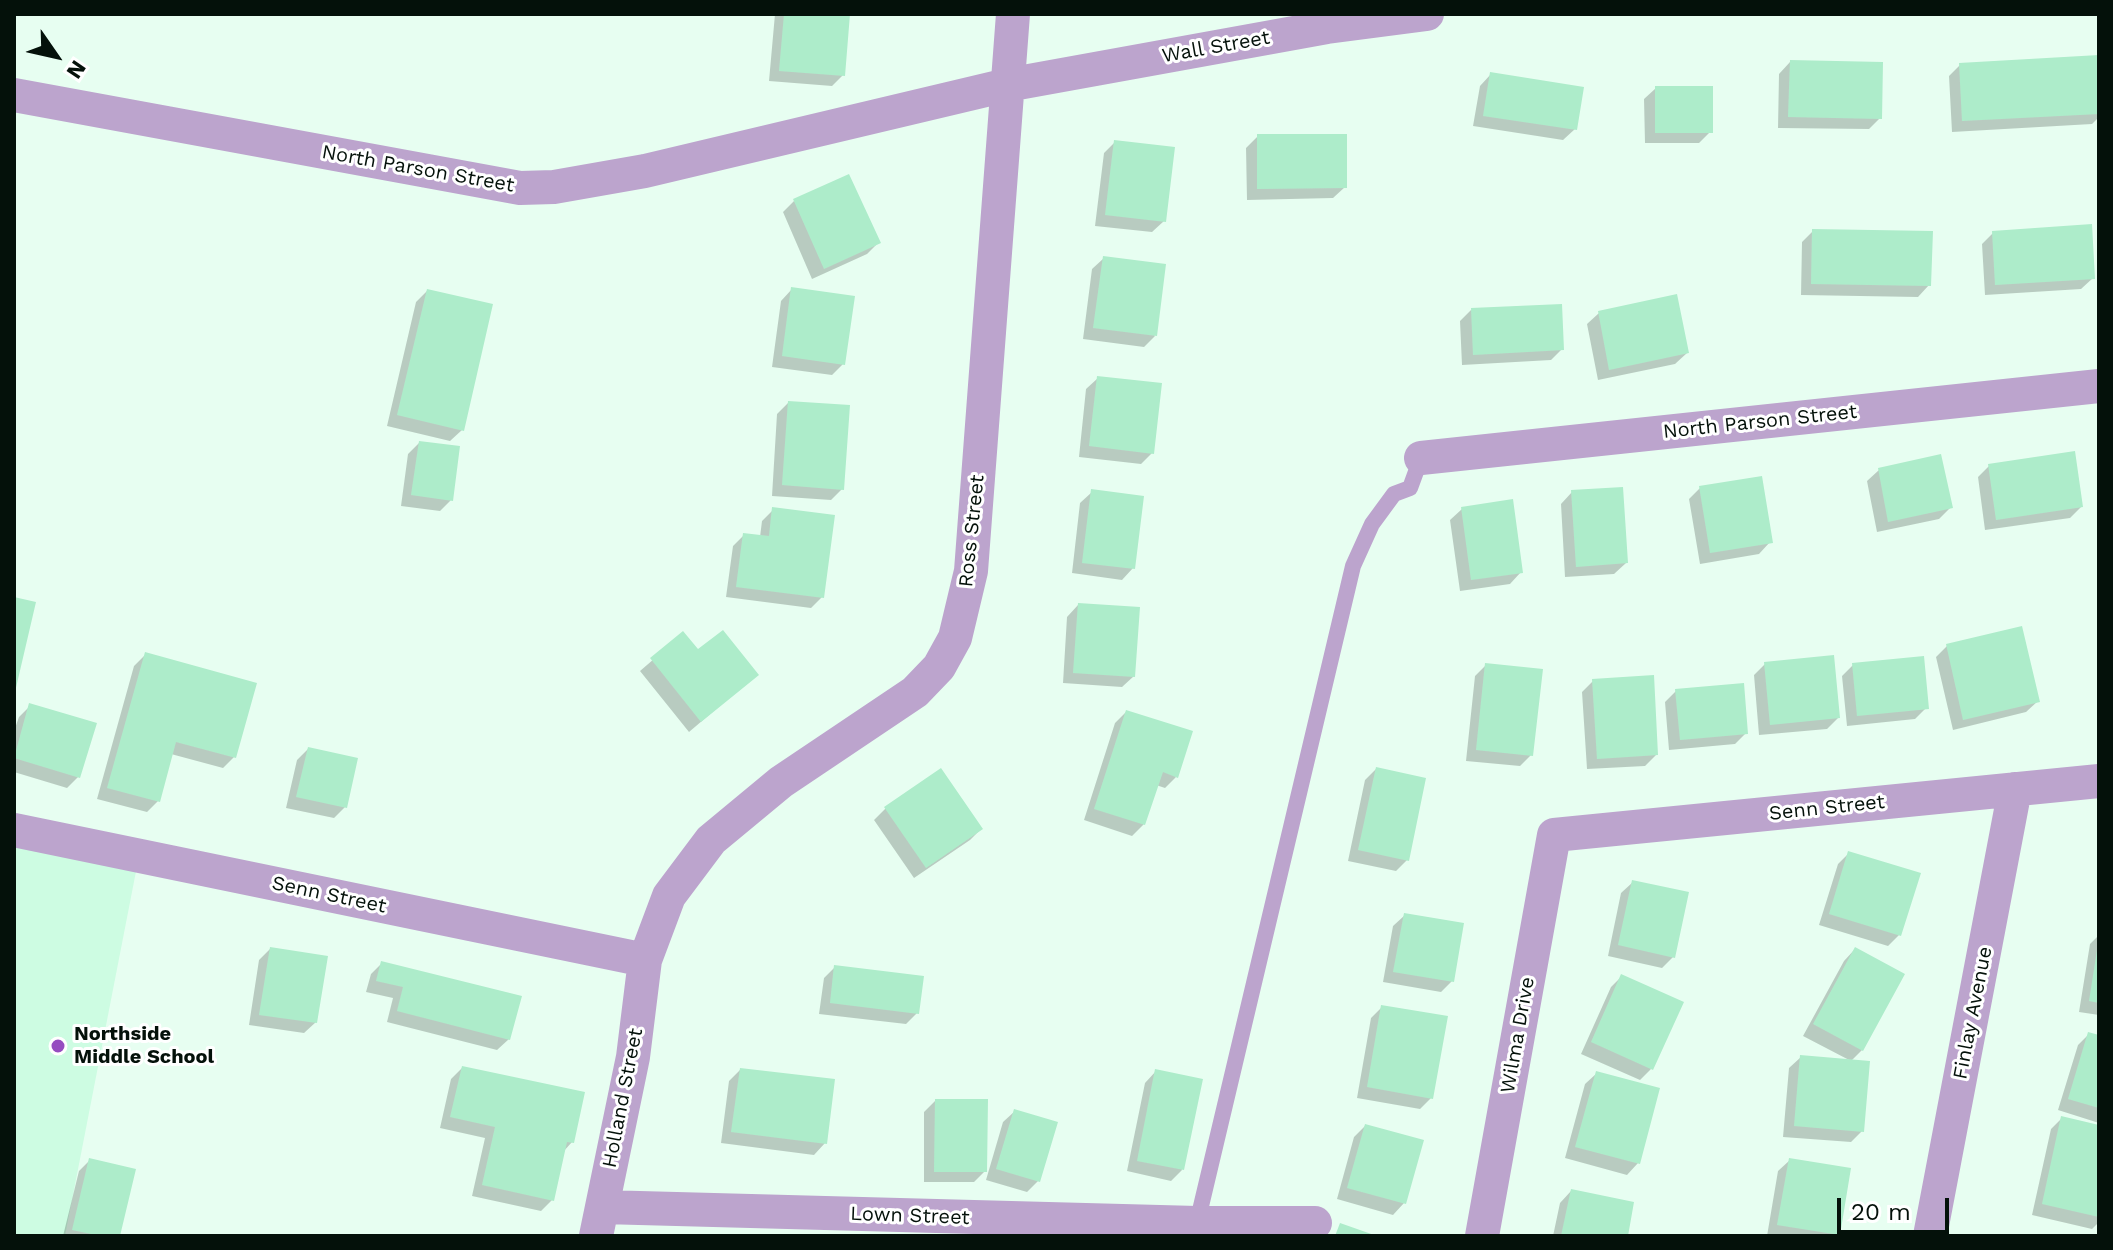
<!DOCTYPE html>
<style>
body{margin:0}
#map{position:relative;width:2113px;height:1250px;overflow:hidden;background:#e7fef1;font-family:"Work Sans",sans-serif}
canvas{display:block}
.frame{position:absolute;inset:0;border:16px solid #04110a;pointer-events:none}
.north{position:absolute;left:16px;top:16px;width:80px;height:80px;-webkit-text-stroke:6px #fff;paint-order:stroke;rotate:124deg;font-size:22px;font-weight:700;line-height:32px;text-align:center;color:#04110a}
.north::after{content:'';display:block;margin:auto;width:28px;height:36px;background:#04110a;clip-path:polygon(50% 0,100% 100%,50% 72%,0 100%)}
.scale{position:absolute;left:1837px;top:1198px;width:112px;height:36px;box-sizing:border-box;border:4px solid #04110a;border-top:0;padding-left:10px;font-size:24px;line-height:28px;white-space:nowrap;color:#04110a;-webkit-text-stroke:6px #fff;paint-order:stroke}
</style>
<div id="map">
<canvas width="2113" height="1250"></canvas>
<div class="frame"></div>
<div class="north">N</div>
<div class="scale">20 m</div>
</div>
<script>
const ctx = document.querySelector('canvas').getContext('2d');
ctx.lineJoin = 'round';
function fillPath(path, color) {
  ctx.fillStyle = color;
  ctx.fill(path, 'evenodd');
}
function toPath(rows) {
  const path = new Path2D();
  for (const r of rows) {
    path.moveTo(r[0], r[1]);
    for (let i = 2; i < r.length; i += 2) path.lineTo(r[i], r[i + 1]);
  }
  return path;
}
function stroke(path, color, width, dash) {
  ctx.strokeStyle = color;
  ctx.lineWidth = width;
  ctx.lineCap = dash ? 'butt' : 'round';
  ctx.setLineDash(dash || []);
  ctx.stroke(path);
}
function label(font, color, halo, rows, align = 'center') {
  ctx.font = font + ' "Work Sans",sans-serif';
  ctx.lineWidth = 6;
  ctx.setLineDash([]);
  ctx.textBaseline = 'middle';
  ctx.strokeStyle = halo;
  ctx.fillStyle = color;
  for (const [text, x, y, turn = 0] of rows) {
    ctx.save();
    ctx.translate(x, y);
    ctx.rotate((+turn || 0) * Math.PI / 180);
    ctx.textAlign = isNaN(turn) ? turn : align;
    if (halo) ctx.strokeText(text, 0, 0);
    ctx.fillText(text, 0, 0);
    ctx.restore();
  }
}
fillPath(toPath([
 [14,830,139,856,65,1236,14,1236]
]), '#cdfce2');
fillPath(toPath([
 [775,14,848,14,843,75,832,86,769,81],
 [2099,57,2099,117,2092,124,1952,132,1949,76,1960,65],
 [1790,62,1880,118,1869,129,1778,128,1779,74],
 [1491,74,1575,129,1563,140,1473,126,1480,86],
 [1656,88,1710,132,1699,143,1645,143,1644,99],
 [1258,136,1345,187,1333,198,1247,200,1246,148],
 [1115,142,1164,221,1152,232,1095,226,1104,153],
 [794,201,878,243,867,254,812,279,783,212],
 [1813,231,1929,285,1918,297,1801,295,1802,242],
 [1993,233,2093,278,2081,289,1985,295,1982,244],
 [1104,258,1155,336,1144,347,1083,339,1092,269],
 [792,289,843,364,832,375,772,367,781,301],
 [427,291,462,430,450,441,387,426,416,302],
 [1471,310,1562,349,1551,360,1462,365,1460,321],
 [1599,313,1687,353,1675,364,1598,380,1587,324],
 [1098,378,1152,453,1141,464,1079,457,1086,389],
 [788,403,842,489,831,500,772,496,777,414],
 [419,443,451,500,440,511,401,506,408,454],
 [1989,466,2081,507,2070,518,1985,530,1978,477],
 [1879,470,1950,508,1939,519,1877,532,1867,481],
 [1700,488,1770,542,1759,554,1700,564,1689,499],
 [1092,492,1133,568,1122,580,1072,573,1080,503],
 [1572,492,1626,563,1614,574,1565,577,1561,504],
 [1462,509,1521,572,1510,584,1460,591,1450,520],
 [773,510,822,597,811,608,726,597,733,546,744,535,760,537,762,521],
 [1078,605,1134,676,1122,687,1063,683,1067,617],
 [683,634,698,652,756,675,689,732,640,671],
 [1947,646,2038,701,2026,712,1953,730,1936,657],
 [146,654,234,757,223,768,171,754,158,801,147,812,97,799,134,666],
 [1765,664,1838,718,1827,729,1759,735,1754,675],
 [1486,665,1531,755,1520,766,1466,761,1475,676],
 [1853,665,1926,708,1915,719,1847,726,1842,676],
 [1593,681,1656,755,1645,766,1587,769,1582,692],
 [1676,691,1746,733,1735,744,1669,750,1665,702],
 [30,706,79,776,67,788,14,772,14,731,19,717],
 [1126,712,1176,777,1165,788,1156,785,1144,824,1132,836,1084,820,1115,723],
 [308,749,345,807,334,818,286,808,297,760],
 [1376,769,1407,860,1396,871,1348,861,1365,780],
 [886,808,981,829,970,840,914,878,874,820],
 [1849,853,1899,935,1888,946,1819,925,1838,864],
 [1633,882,1673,957,1662,968,1608,956,1621,893],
 [1405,915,1452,981,1441,992,1383,982,1393,926],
 [2099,935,2099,1015,2079,1012,2090,944],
 [270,949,316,1022,304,1033,249,1025,259,960],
 [1855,949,1862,1050,1851,1061,1803,1036,1844,961],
 [382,963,509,1039,497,1050,387,1022,393,998,366,992,371,974],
 [835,967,917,1013,906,1024,819,1014,824,978],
 [1622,976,1651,1069,1640,1080,1581,1054,1611,987],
 [1382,1007,1431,1098,1420,1109,1357,1098,1371,1018],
 [2089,1034,2099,1037,2099,1123,2058,1110,2078,1045],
 [1801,1057,1862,1131,1851,1142,1783,1137,1789,1068],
 [462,1068,572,1142,563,1152,552,1200,541,1211,472,1196,485,1138,440,1128,451,1079],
 [740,1070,825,1143,814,1155,721,1143,729,1081],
 [1156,1071,1182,1170,1171,1181,1127,1171,1145,1083],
 [1597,1073,1638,1163,1627,1175,1565,1158,1585,1084],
 [935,1101,985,1171,974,1182,924,1182,924,1112],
 [1015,1111,1038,1181,1027,1192,986,1180,1003,1122],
 [2062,1118,2099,1127,2099,1222,2092,1229,2032,1215,2051,1129],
 [1365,1126,1404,1203,1393,1215,1337,1199,1354,1137],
 [90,1160,118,1236,63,1236,79,1171],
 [1790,1160,1838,1235,1837,1236,1767,1236,1778,1171],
 [1571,1191,1626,1236,1553,1236,1560,1203]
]), '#0003');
fillPath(toPath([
 [784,14,850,14,845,76,779,71],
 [2099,55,2099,114,1962,121,1959,63],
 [1790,60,1883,62,1882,119,1788,117],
 [1490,72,1584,87,1577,130,1483,116],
 [1655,86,1713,86,1713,133,1655,133],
 [1257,134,1347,134,1347,188,1257,189],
 [1114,140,1175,147,1166,222,1105,215],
 [849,174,881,243,824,269,793,199],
 [2092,224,2095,279,1995,285,1992,231],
 [1812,229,1933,231,1931,286,1811,284],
 [1103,256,1166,264,1157,336,1093,328],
 [791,287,855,296,845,365,782,356],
 [427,289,493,304,464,431,397,415],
 [1677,294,1689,353,1609,370,1598,311],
 [1562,304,1564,350,1473,355,1471,308],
 [1097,376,1162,383,1154,454,1089,446],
 [788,401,850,405,844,490,782,485],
 [419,441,460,446,453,501,411,495],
 [2075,451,2083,507,1996,520,1988,464],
 [1941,454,1953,508,1888,522,1878,468],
 [1762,476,1773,543,1710,553,1699,486],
 [1623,487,1628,563,1576,567,1571,490],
 [1091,489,1144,496,1135,569,1082,563],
 [1513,499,1523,573,1471,580,1461,507],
 [772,507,835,515,824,598,736,587,743,533,769,536],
 [14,597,36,602,15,692,14,692],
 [1078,603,1140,607,1135,677,1073,673],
 [2022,626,2040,702,1963,720,1946,644],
 [723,630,759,675,701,722,650,658,683,631,698,649],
 [145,652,257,683,236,758,176,742,160,802,107,788],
 [1834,655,1840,718,1770,725,1764,662],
 [1924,656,1929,709,1857,716,1852,663],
 [1485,663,1543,669,1533,756,1476,750],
 [1654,675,1658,755,1597,759,1592,679],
 [1744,683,1748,734,1680,740,1675,689],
 [29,703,97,723,80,778,14,758],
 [1126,710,1193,731,1178,778,1163,772,1145,825,1094,809],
 [308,747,358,758,347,808,296,797],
 [1376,767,1426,778,1409,861,1358,850],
 [941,768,983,829,926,868,884,807],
 [1848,851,1921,873,1901,936,1829,914],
 [1632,880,1689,892,1675,958,1618,945],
 [1404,913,1464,923,1454,982,1393,972],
 [270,947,328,956,317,1023,259,1015],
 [1855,947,1905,974,1863,1051,1813,1024],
 [2097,950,2099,951,2099,1003,2089,1001],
 [381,961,522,996,510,1040,397,1011,403,987,376,981],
 [834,965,924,976,919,1014,830,1003],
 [1621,974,1684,1002,1653,1070,1591,1042],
 [1381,1005,1448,1016,1433,1099,1367,1087],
 [2088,1032,2099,1035,2099,1108,2068,1099],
 [1800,1055,1870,1061,1864,1132,1794,1126],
 [462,1066,585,1092,574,1143,567,1142,554,1201,482,1185,495,1127,450,1117],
 [740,1068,835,1079,827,1144,731,1132],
 [1155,1069,1203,1079,1184,1170,1137,1161],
 [1596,1071,1660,1088,1640,1164,1575,1147],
 [935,1099,988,1099,987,1172,934,1172],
 [1014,1109,1058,1122,1040,1182,996,1169],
 [2061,1116,2099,1125,2099,1217,2042,1204],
 [1365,1124,1424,1140,1406,1204,1347,1188],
 [89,1158,136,1169,120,1236,101,1236,72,1230],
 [1789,1158,1851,1168,1840,1235,1777,1225],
 [1571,1189,1634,1202,1628,1236,1561,1236],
 [1340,1223,1377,1236,1335,1236]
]), '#adecca');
stroke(toPath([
 [1197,1223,1353,566,1372,524,1394,494,1410,488,1421,458]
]), '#bca4cd', 16);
stroke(toPath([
 [14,95,520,188,554,187,645,171,1007,85,1327,27,1427,14],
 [1421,458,2099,386],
 [14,830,645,960],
 [602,1207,1197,1223,1315,1223],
 [596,1236,633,1057,645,960,669,896,711,840,781,782,915,692,939,667,955,638,971,571,1013,14],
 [1482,1236,1554,835,2099,781],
 [1930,1236,2015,789]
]), '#bca4cd', 34);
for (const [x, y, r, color] of [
 [58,1046,8,"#964dc0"]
]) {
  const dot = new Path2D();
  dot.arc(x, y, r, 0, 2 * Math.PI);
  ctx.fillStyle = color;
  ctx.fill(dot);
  stroke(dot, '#fff', 3);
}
label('20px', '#04110a', '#fff', [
 ["Wall Street",1216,47,-10],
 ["North Parson Street",418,169,10],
 ["North Parson Street",1760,422,-6],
 ["Ross Street",972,531,-84],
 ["Senn Street",1827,808,-6],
 ["Senn Street",329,895,12],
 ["Finlay Avenue",1973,1013,-79],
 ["Wilma Drive",1518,1035,-80],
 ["Holland Street",623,1098,-79],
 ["Lown Street",910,1216,2]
]);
label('bold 20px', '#04110a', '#fff', [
 ["Northside",74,1034],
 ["Middle School",74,1057]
], 'left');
</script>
